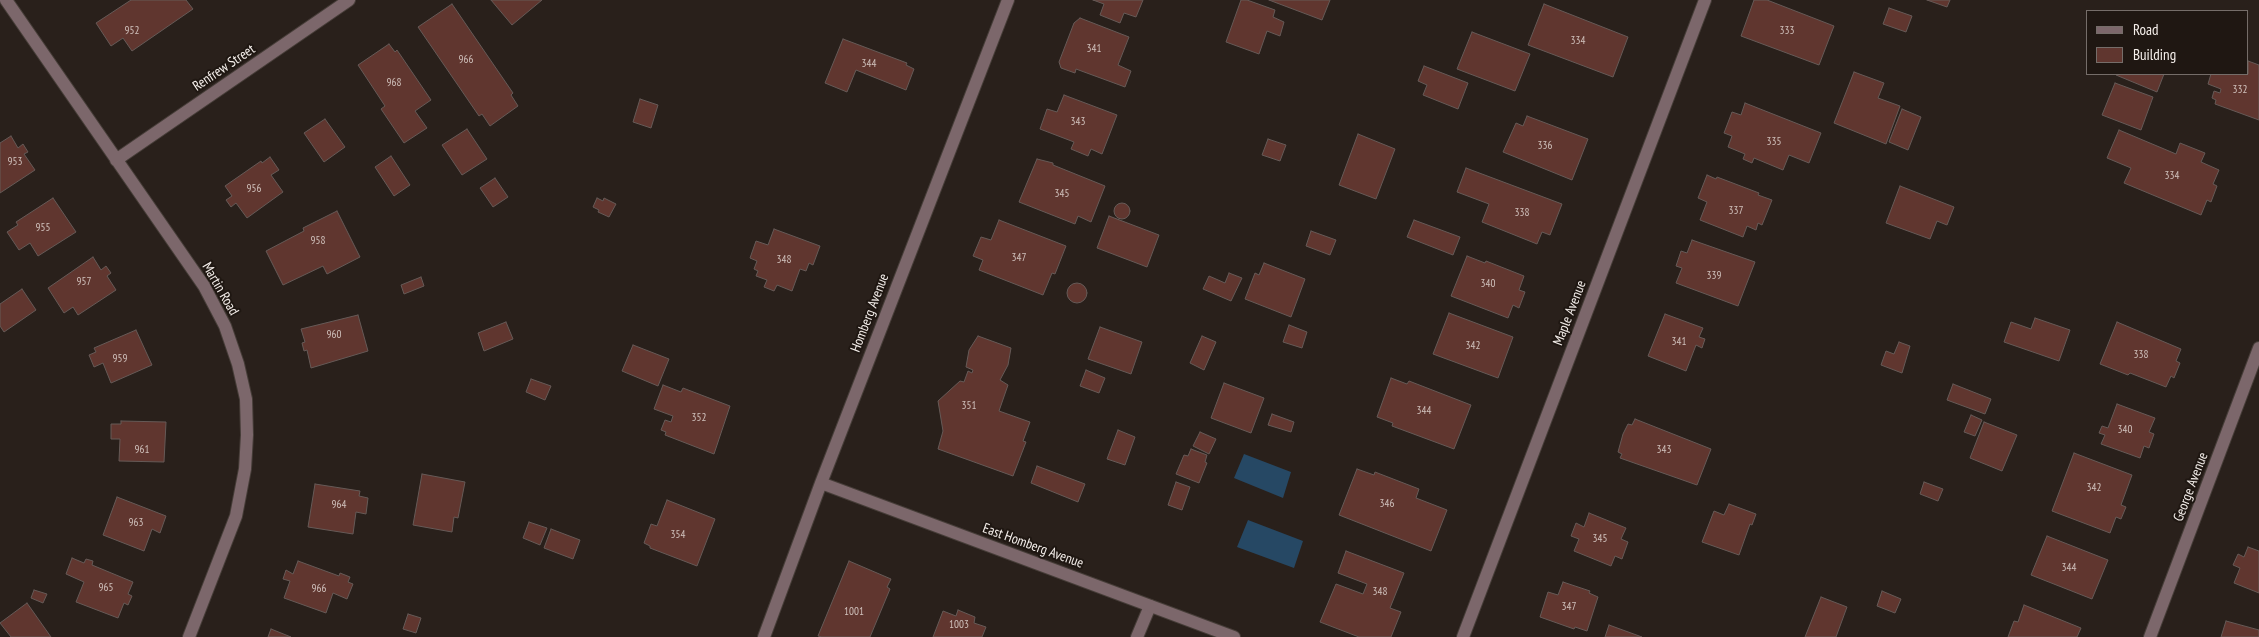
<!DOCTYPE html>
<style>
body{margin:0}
#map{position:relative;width:2259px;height:637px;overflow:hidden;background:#29201b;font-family:"PT Sans Narrow",sans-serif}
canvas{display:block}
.legend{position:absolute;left:2086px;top:10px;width:162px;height:65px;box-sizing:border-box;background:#1f1712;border:1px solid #756d69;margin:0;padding:6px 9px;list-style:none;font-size:15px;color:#f5efeb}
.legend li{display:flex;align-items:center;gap:10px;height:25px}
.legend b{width:25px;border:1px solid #756d69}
</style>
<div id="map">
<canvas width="2259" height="637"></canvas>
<ul class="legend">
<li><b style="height:6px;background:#7c676b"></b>Road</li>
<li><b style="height:14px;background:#60362f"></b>Building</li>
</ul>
</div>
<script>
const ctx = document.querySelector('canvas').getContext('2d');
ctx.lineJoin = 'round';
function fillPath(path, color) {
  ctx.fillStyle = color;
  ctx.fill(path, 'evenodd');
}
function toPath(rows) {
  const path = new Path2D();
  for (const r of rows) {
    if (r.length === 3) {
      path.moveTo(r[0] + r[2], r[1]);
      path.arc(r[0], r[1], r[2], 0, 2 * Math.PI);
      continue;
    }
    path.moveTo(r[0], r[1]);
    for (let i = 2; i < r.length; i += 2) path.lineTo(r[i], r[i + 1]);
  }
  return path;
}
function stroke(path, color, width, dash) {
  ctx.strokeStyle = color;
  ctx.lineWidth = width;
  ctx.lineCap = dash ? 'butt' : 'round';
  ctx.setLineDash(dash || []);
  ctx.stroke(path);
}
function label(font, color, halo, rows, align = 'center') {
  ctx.font = font + ' "PT Sans Narrow",sans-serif';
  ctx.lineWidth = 4;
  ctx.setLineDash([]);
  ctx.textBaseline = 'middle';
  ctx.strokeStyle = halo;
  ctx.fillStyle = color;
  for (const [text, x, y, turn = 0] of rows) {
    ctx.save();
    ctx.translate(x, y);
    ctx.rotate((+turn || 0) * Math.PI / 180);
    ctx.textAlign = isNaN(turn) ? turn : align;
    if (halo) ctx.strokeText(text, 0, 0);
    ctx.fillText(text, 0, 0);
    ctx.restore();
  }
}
fillPath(toPath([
 [1244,454,1291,472,1283,498,1234,478],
 [1248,520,1303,541,1294,568,1237,547]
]), '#264864');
const building = toPath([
 [131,0,186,0,193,9,132,51,123,38,111,46,96,23,131,0],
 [491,0,542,0,512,25,491,0],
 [1093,0,1143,0,1136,17,1124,13,1120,23,1100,15,1104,4,1093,0],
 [1241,0,1247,0,1275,10,1273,17,1284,22,1280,36,1267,31,1259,54,1226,42,1241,0],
 [1269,0,1330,0,1322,20,1269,0],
 [1754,0,1767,0,1834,26,1819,65,1741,36,1754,0],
 [1927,0,1950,0,1947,7,1927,0],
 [452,4,513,93,511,95,518,106,490,126,482,114,479,116,418,27,452,4],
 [1544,4,1628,37,1613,77,1528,45,1544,4],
 [1889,8,1912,16,1906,32,1883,24,1889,8],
 [1080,18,1129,37,1118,65,1131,71,1125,87,1076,69,1075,73,1061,68,1059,62,1074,23,1080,18],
 [1472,32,1530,54,1515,91,1457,69,1472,32],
 [843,39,907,63,906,65,914,69,906,90,856,70,847,92,825,83,843,39],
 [389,44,395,52,397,50,431,100,415,111,427,128,404,143,381,109,385,106,358,65,389,44],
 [2248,61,2259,65,2259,120,2215,104,2216,100,2212,98,2214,91,2220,93,2221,89,2208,84,2211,74,2248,74,2248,61],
 [1424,66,1468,83,1458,109,1423,95,1427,85,1418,81,1424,66],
 [1854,72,1884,83,1878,98,1900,106,1886,144,1834,123,1854,72],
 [2116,74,2164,74,2157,92,2116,75,2116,74],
 [2115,83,2153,97,2141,130,2102,115,2115,83],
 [1064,95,1117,115,1102,154,1091,149,1088,156,1071,149,1074,142,1040,129,1047,109,1057,112,1064,95],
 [640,99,658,105,651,128,633,122,640,99],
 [1745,103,1821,133,1809,163,1789,155,1783,170,1754,158,1752,163,1743,159,1745,154,1728,147,1732,136,1724,133,1732,112,1741,115,1745,103],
 [1902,109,1921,117,1908,150,1889,142,1902,109],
 [1527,116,1588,139,1572,180,1503,152,1516,123,1523,126,1527,116],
 [325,119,345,147,324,162,304,133,325,119],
 [467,129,487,159,462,175,442,145,467,129],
 [2119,130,2176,154,2180,143,2205,153,2201,162,2219,170,2213,184,2217,186,2211,202,2207,200,2201,215,2124,183,2131,168,2107,158,2119,130],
 [1358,134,1395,149,1376,199,1339,185,1358,134],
 [11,136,18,148,23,144,28,152,24,154,35,170,0,193,0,143,11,136],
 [1268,139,1286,145,1280,161,1262,155,1268,139],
 [391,156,410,185,394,196,375,167,391,156],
 [270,157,279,170,271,175,283,192,247,218,236,203,231,207,226,200,232,196,225,186,261,161,262,163,270,157],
 [1037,159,1053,163,1053,165,1105,186,1091,222,1078,216,1075,224,1019,202,1037,159],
 [1466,168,1562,204,1550,235,1542,232,1537,244,1482,222,1489,204,1457,192,1466,168],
 [1707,175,1716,179,1717,177,1759,193,1758,195,1772,200,1762,225,1758,223,1756,230,1747,226,1743,237,1700,220,1707,202,1698,198,1707,175],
 [495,178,508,197,493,207,480,188,495,178],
 [1900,186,1954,207,1947,225,1937,221,1930,239,1886,223,1900,186],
 [53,198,76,232,38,256,30,243,19,250,7,232,18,225,16,222,53,198],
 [597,198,603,201,604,198,616,204,609,217,598,212,599,210,593,207,597,198],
 [1122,211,8],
 [337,211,360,257,327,274,323,266,283,285,266,251,304,231,303,228,337,211],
 [1109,216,1159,235,1147,267,1097,248,1109,216],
 [999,220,1066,246,1055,274,1052,273,1043,295,979,270,983,260,973,256,981,237,991,240,999,220],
 [1414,220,1460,237,1453,255,1407,237,1414,220],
 [774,229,820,246,813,265,809,263,806,271,800,269,792,291,777,285,774,291,764,287,767,280,756,276,758,271,754,269,757,261,750,258,756,241,768,245,774,229],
 [1311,231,1336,240,1330,255,1306,246,1311,231],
 [1692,240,1755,262,1738,306,1676,283,1682,268,1676,266,1681,251,1687,253,1692,240],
 [1467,256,1485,263,1486,261,1524,276,1519,290,1525,292,1519,308,1513,305,1508,318,1451,296,1467,256],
 [93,257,101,270,106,266,111,273,107,276,116,290,78,315,73,307,64,313,48,288,93,257],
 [1264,263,1305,279,1291,317,1245,299,1255,273,1259,275,1264,263],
 [1229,273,1242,278,1231,301,1203,289,1209,276,1225,283,1229,273],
 [421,277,424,286,404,294,401,285,421,277],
 [1077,293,10],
 [22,289,36,310,4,332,0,326,0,304,22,289],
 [1449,313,1513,337,1498,378,1433,354,1449,313],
 [1665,314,1703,328,1699,337,1705,339,1702,348,1696,345,1686,371,1648,356,1665,314],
 [358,315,368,351,311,368,307,350,304,351,302,343,305,342,301,329,358,315],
 [2035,318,2070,330,2059,361,2004,342,2011,322,2031,329,2035,318],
 [506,322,513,339,484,351,478,333,506,322],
 [2117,322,2181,349,2176,361,2180,363,2174,378,2171,376,2166,387,2130,373,2128,375,2100,364,2117,322],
 [1289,325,1307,332,1302,348,1283,342,1289,325],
 [1100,327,1142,342,1131,374,1088,359,1100,327],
 [136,330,152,365,111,383,103,363,94,367,89,355,96,352,94,348,136,330],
 [978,336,1011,348,1008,365,1000,380,1008,385,999,411,1030,422,1023,441,1026,442,1013,476,938,449,943,431,938,401,960,381,964,382,968,371,972,373,973,370,966,367,969,350,978,336],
 [1202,336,1216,342,1204,370,1190,363,1202,336],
 [1899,342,1910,346,1902,373,1881,365,1886,351,1894,354,1899,342],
 [633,345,669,359,658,386,622,371,633,345],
 [1086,370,1105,378,1099,393,1080,386,1086,370],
 [1391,378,1407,384,1409,381,1471,405,1454,449,1392,426,1393,423,1377,417,1391,378],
 [531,379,551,386,545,400,526,392,531,379],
 [1224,383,1264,398,1251,433,1211,418,1224,383],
 [1953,384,1991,399,1985,414,1947,400,1953,384],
 [663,385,681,392,683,388,730,406,714,454,665,435,666,432,661,430,665,420,671,422,673,416,654,409,663,385],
 [2117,404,2155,418,2149,432,2154,434,2149,448,2144,446,2140,458,2101,444,2105,435,2099,433,2102,426,2108,428,2117,404],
 [1272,414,1294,422,1291,432,1268,425,1272,414],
 [1971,415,1982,420,1975,436,1964,432,1971,415],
 [1635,419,1711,449,1697,485,1620,458,1622,454,1618,452,1623,434,1628,424,1632,425,1635,419],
 [121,421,166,422,164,462,119,461,120,439,111,439,111,424,121,424,121,421],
 [1984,422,2017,435,2002,471,1970,458,1984,422],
 [1118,430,1135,437,1125,465,1107,459,1118,430],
 [1200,432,1216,439,1209,454,1193,446,1200,432],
 [1191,449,1207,455,1205,462,1207,463,1199,483,1176,474,1184,455,1188,456,1191,449],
 [2074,453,2132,475,2121,505,2126,507,2121,519,2116,517,2110,533,2052,511,2074,453],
 [1037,466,1085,484,1078,502,1031,483,1037,466],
 [1357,469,1374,475,1375,472,1419,489,1416,498,1447,510,1431,551,1339,515,1357,469],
 [422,474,465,482,458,518,454,517,452,532,413,525,422,474],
 [1176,482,1190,487,1182,510,1168,505,1176,482],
 [1924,482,1943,489,1938,501,1920,494,1924,482],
 [315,484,360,491,359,496,368,498,366,514,356,512,353,534,308,527,315,484],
 [117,497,166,516,160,533,152,529,144,551,103,535,117,497],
 [667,500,715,519,697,566,650,548,650,546,644,543,651,524,657,526,667,500],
 [1729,504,1756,514,1752,525,1750,524,1739,555,1702,542,1714,511,1724,515,1729,504],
 [1589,513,1626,528,1621,539,1628,542,1622,559,1615,556,1611,566,1574,551,1579,539,1571,536,1576,523,1584,527,1589,513],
 [529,522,547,528,540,545,523,538,529,522],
 [551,529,580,540,573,559,544,548,551,529],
 [2047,536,2108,560,2092,599,2031,575,2047,536],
 [2248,547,2259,551,2259,593,2234,583,2240,568,2233,565,2238,554,2244,557,2248,547],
 [1346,551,1404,573,1390,608,1401,612,1391,637,1359,637,1320,622,1336,584,1363,594,1367,584,1338,573,1346,551],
 [72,558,84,563,86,559,93,561,92,565,133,582,128,594,132,596,128,605,124,603,118,618,76,602,84,582,66,574,72,558],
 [298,561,339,576,340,573,350,577,348,582,353,584,347,599,333,593,326,613,284,598,290,581,283,579,286,570,293,574,298,561],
 [849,561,891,579,887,587,890,589,870,637,822,637,818,636,849,561],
 [1563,582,1590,591,1589,593,1598,597,1587,631,1575,627,1574,629,1540,617,1548,592,1558,595,1563,582],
 [34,590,47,594,43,603,31,598,34,590],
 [1882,591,1901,599,1895,613,1877,606,1882,591],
 [1821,597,1847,607,1836,637,1805,637,1821,597],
 [27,603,51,637,11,637,0,623,27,603],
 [2024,605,2081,628,2077,637,2008,637,2014,621,2018,622,2024,605],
 [958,610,975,617,974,623,986,627,982,637,933,637,943,611,956,616,958,610],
 [408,614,421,618,416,633,403,629,408,614],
 [2226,621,2259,630,2259,637,2221,637,2226,621],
 [1609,625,1642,637,1605,637,1609,625],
 [271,629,291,637,268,637,271,629]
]);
fillPath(building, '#60362f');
stroke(building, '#665a57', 1);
const lane = toPath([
 [1137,637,1150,606]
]);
const street = toPath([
 [6,0,204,286,225,326,238,364,246,399,247,435,245,469,236,516,189,637],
 [116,160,349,0],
 [821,483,1234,637],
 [764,637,821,483,1008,0],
 [1463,637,1705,0],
 [2150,637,2259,348]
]);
stroke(lane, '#463d38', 14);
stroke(street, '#463d38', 14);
stroke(lane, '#7c676b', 12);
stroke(street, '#7c676b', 12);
label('11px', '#d0c1bc', null, [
 ["952",132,31],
 ["333",1787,31],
 ["334",1578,41],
 ["341",1094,49],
 ["966",466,60],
 ["344",869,64],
 ["968",394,83],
 ["332",2240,90],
 ["343",1078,122],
 ["335",1774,142],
 ["336",1545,146],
 ["953",15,162],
 ["334",2172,176],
 ["956",254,189],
 ["345",1062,194],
 ["337",1736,211],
 ["338",1522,213],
 ["955",43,228],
 ["958",318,241],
 ["347",1019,258],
 ["348",784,260],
 ["339",1714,276],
 ["957",84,282],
 ["340",1488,284],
 ["960",334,335],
 ["341",1679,342],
 ["342",1473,346],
 ["338",2141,355],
 ["959",120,359],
 ["351",969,406],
 ["344",1424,411],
 ["352",699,418],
 ["340",2125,430],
 ["961",142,450],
 ["343",1664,450],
 ["342",2094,488],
 ["346",1387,504],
 ["964",339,505],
 ["963",136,523],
 ["354",678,535],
 ["345",1600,539],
 ["344",2069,568],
 ["965",106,588],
 ["966",319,589],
 ["348",1380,592],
 ["347",1569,607],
 ["1001",854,612],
 ["1003",959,625]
]);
label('14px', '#f5efeb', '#1f1712', [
 ["Renfrew Street",224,68,-34],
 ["Martin Road",220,289,60],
 ["Homberg Avenue",870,313,-69],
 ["Maple Avenue",1570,313,-69],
 ["George Avenue",2191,487,-69],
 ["East Homberg Avenue",1033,546,20]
]);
</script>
